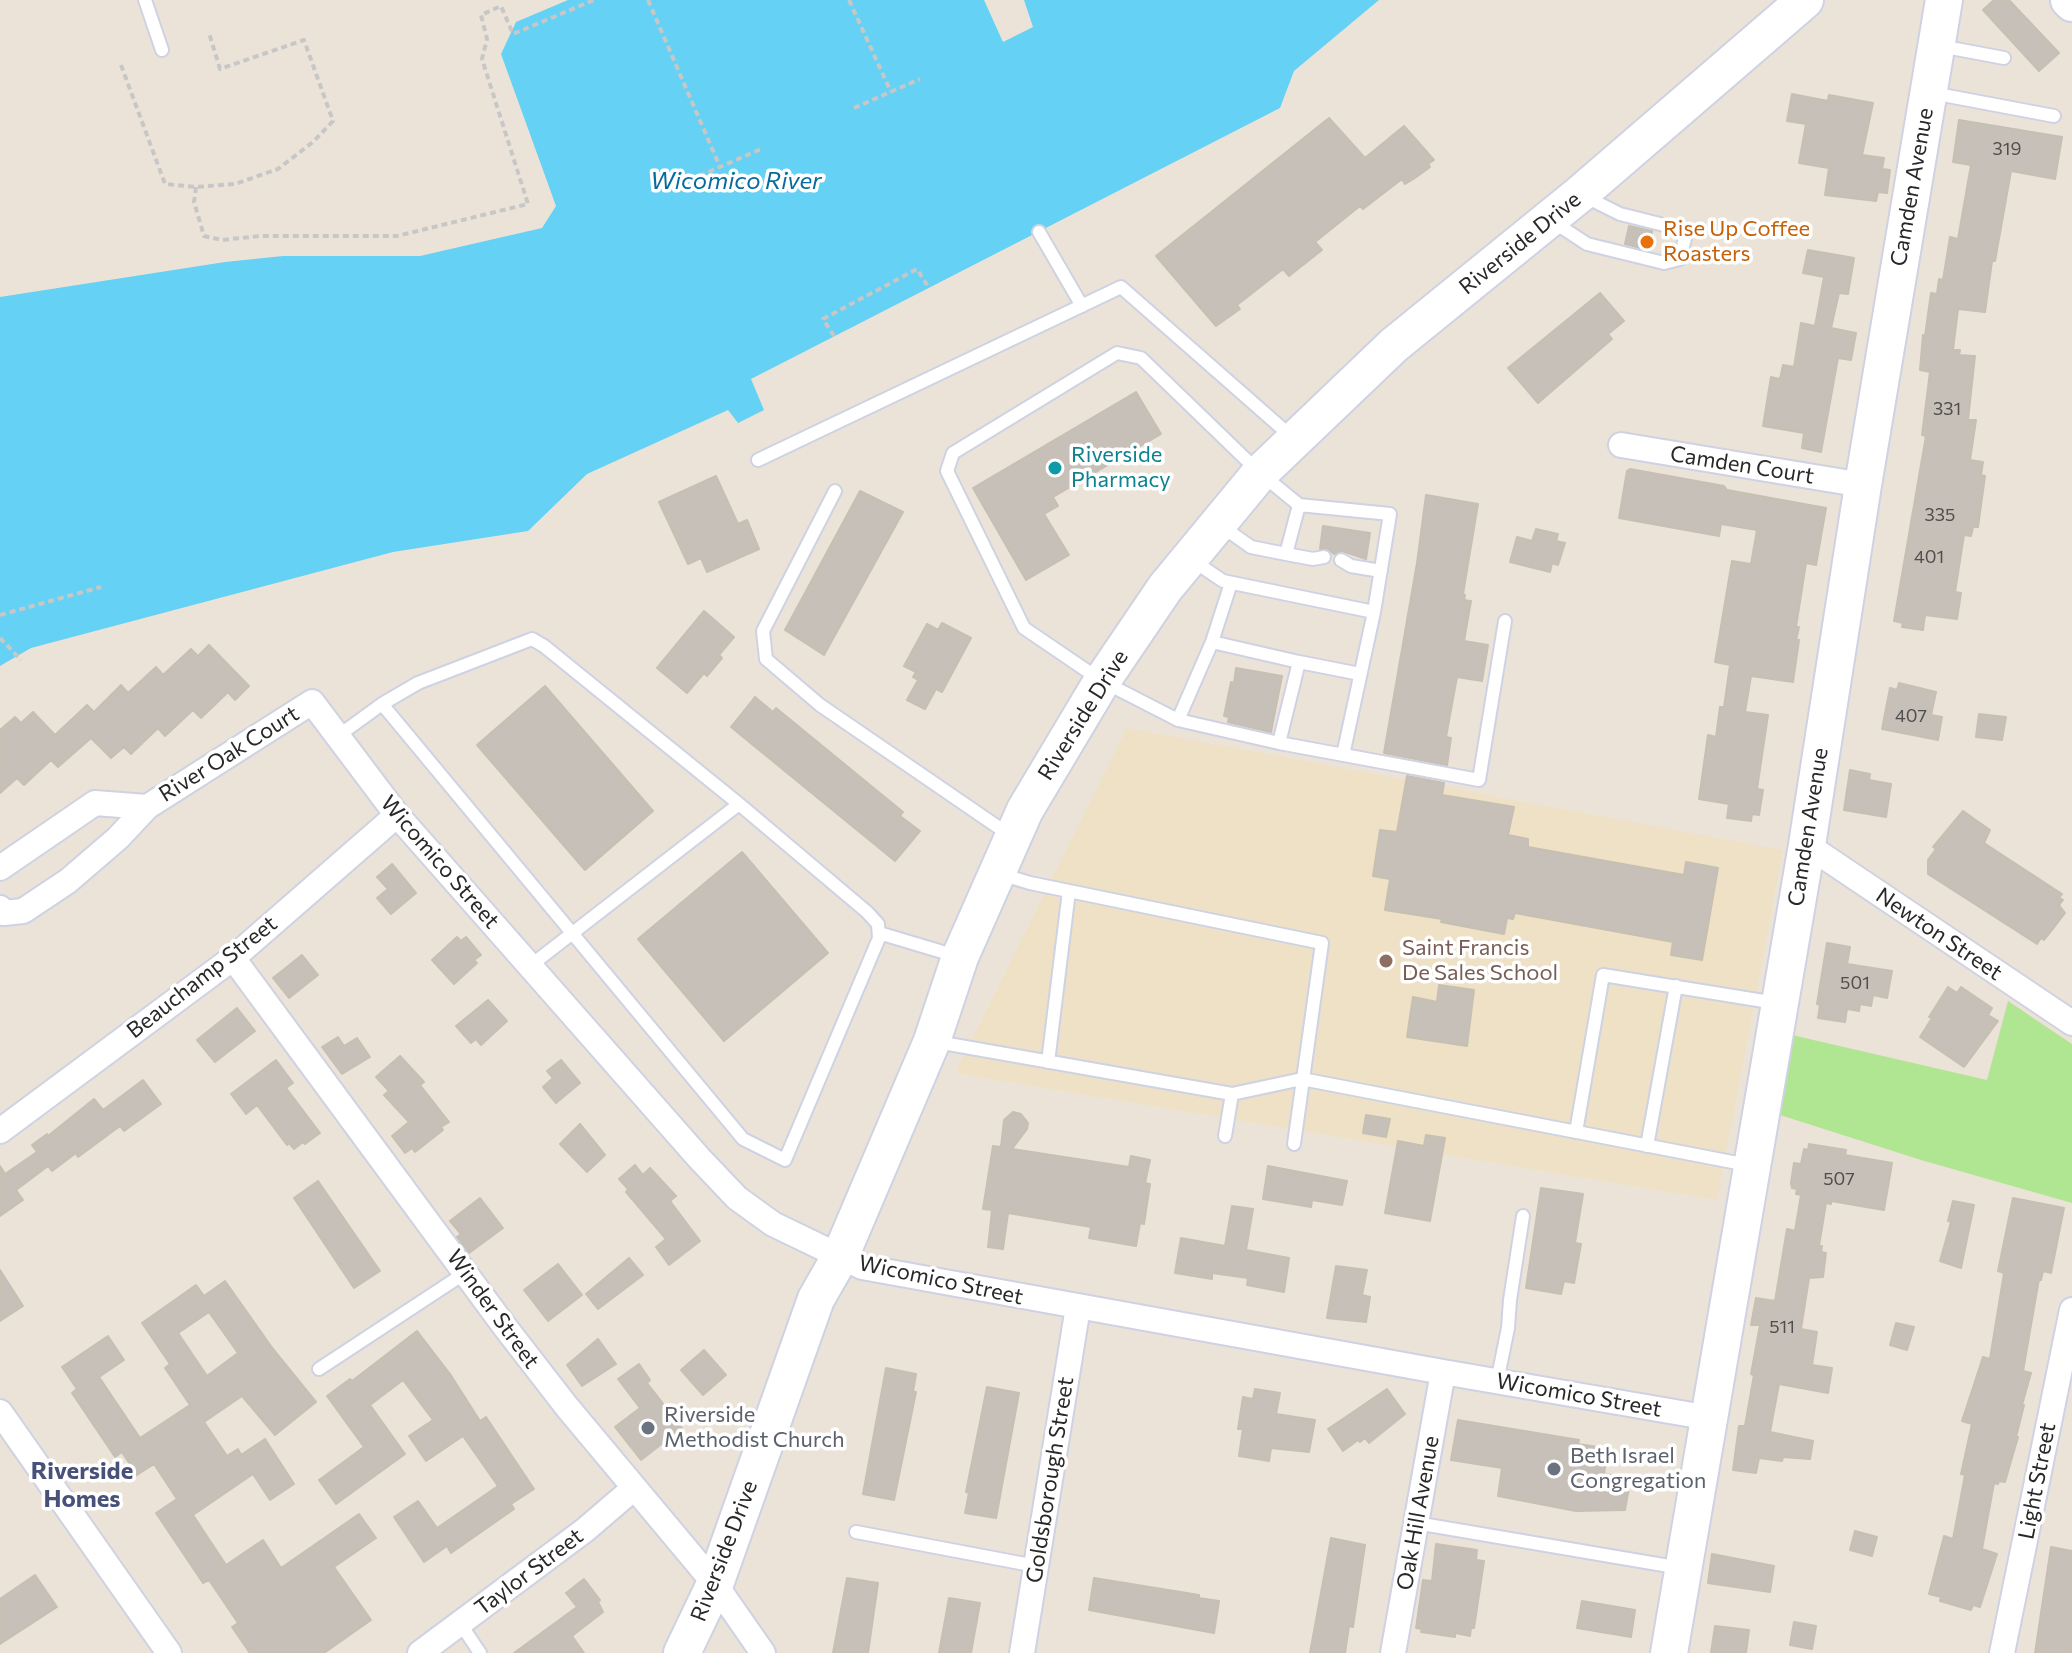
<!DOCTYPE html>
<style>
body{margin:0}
canvas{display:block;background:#ebe3d8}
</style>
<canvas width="2072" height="1653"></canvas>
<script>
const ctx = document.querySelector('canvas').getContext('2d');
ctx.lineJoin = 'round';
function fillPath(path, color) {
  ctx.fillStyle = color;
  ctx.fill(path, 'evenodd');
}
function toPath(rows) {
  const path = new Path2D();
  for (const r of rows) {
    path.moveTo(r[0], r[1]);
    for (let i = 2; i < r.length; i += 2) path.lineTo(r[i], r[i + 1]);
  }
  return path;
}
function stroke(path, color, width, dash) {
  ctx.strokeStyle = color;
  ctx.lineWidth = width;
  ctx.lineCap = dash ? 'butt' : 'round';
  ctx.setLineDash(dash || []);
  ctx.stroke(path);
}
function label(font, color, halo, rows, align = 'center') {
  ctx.font = font + ' Commissioner,sans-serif';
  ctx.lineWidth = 7;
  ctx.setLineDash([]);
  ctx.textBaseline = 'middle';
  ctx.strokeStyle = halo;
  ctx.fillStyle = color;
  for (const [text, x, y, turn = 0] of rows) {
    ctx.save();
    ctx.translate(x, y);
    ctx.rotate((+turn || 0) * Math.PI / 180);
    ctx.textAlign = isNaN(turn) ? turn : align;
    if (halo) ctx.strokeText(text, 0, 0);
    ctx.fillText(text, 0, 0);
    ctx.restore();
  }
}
fillPath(toPath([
 [1127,728,1783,850,1717,1200,955,1073]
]), '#eee1c6');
fillPath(toPath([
 [2008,1001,2072,1044,2072,1203,1921,1160,1777,1114,1792,1035,1987,1080]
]), '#b0e592');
fillPath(toPath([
 [568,0,984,0,1003,42,1033,27,1024,0,1379,0,1294,71,1280,108,751,379,764,410,738,423,728,410,587,474,528,531,393,552,31,648,0,666,0,297,225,262,283,256,420,256,542,228,556,206,501,54,516,22]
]), '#65d1f4');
const building = toPath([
 [1994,0,2009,0,2059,53,2039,71,1983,10,1994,0],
 [1792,94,1828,101,1829,95,1873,103,1862,155,1884,158,1882,169,1890,170,1887,193,1878,192,1876,201,1825,195,1829,168,1799,163,1806,124,1787,121,1792,94],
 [1329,118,1365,158,1404,126,1434,160,1428,164,1430,167,1415,178,1405,184,1402,179,1363,209,1360,206,1315,242,1322,250,1289,276,1283,269,1237,305,1240,309,1216,326,1156,256,1329,118],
 [1959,120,2062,137,2055,179,2011,171,1995,261,1992,261,1985,312,1958,309,1953,350,1960,350,1959,355,1975,356,1968,420,1976,420,1970,460,1983,462,1981,475,1985,476,1978,527,1973,527,1971,536,1964,535,1955,592,1961,593,1957,619,1925,615,1923,630,1902,627,1903,623,1894,621,1926,436,1922,435,1930,372,1920,370,1923,335,1925,336,1931,293,1937,294,1939,279,1943,280,1950,237,1958,239,1971,165,1953,162,1959,120],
 [1629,226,1652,231,1648,250,1625,244,1629,226],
 [1808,250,1854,258,1848,294,1839,293,1831,328,1856,333,1851,360,1838,358,1821,452,1802,448,1804,433,1763,426,1771,377,1780,379,1783,365,1794,367,1801,323,1815,326,1824,277,1803,273,1808,250],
 [1600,293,1624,321,1608,334,1612,339,1538,403,1508,368,1600,293],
 [1136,392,1161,434,1053,497,1058,506,1044,514,1069,555,1026,580,973,488,1136,392],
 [1630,469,1724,486,1727,490,1826,508,1816,565,1806,563,1796,627,1799,627,1796,640,1799,640,1793,682,1751,676,1745,712,1768,715,1757,789,1763,790,1759,815,1752,814,1751,821,1727,818,1729,804,1699,799,1708,735,1716,737,1720,707,1724,707,1730,665,1715,662,1732,561,1751,564,1757,530,1721,524,1719,536,1619,518,1627,471,1630,469],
 [716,476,738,524,747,520,759,549,707,572,701,558,688,564,659,502,716,476],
 [860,491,903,512,824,655,785,630,860,491],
 [1426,495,1478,504,1463,594,1465,595,1464,600,1471,601,1464,641,1488,645,1482,681,1457,677,1446,737,1451,738,1447,765,1384,753,1417,563,1426,495],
 [1323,526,1370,533,1366,559,1342,551,1334,554,1328,549,1320,549,1323,526],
 [1536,529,1558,534,1556,541,1565,543,1558,565,1552,563,1550,572,1510,562,1517,537,1532,541,1536,529],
 [704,611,734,637,719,655,722,658,707,676,704,673,687,693,657,668,704,611],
 [942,623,971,638,942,692,936,689,925,709,907,700,918,680,913,677,916,672,904,666,927,624,938,630,942,623],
 [209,645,249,686,235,700,228,692,201,718,193,710,165,736,158,728,131,754,124,747,111,758,91,738,58,767,51,760,24,785,17,778,0,793,0,730,15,717,21,723,33,712,55,735,87,705,94,712,121,685,128,693,156,667,163,675,191,649,198,656,209,645],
 [1236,668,1282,676,1271,732,1228,722,1229,717,1224,716,1231,682,1234,683,1236,668],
 [1899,683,1936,692,1931,715,1942,717,1938,740,1882,729,1890,688,1897,690,1899,683],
 [545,686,653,811,585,870,477,745,545,686],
 [755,697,773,712,776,708,903,812,900,816,920,831,895,861,731,727,755,697],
 [1979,714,2006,717,2002,740,1976,737,1979,714],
 [1850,770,1870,774,1869,780,1891,784,1886,817,1844,810,1850,770],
 [1407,776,1444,783,1442,795,1514,807,1508,835,1528,839,1528,847,1684,875,1686,862,1718,868,1702,960,1671,955,1673,942,1515,913,1513,919,1507,918,1504,934,1441,922,1442,919,1385,910,1390,879,1373,876,1380,830,1397,832,1407,776],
 [1963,811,1990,830,1984,843,2062,894,2059,898,2063,900,2059,905,2065,913,2052,930,2044,940,2041,938,2037,944,1928,874,1928,860,1936,849,1933,847,1963,811],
 [742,852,828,953,724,1041,638,939,742,852],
 [392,864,416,893,391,914,377,898,388,889,377,877,392,864],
 [457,937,461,941,466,937,481,955,474,960,477,963,454,984,432,960,457,937],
 [1827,943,1850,947,1847,964,1892,971,1887,998,1873,995,1871,1006,1860,1004,1859,1011,1847,1009,1845,1022,1818,1018,1820,1005,1817,1004,1827,943],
 [302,955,318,975,289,998,273,978,302,955],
 [1439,985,1474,990,1467,1046,1407,1037,1413,997,1437,1002,1439,985],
 [1948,987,1957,993,1961,987,1992,1008,1988,1015,1998,1021,1964,1067,1920,1037,1932,1018,1929,1017,1948,987],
 [488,1000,507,1021,481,1045,476,1039,471,1043,456,1026,488,1000],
 [237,1008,255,1031,215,1062,197,1040,237,1008],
 [338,1037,344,1046,357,1038,370,1057,342,1074,322,1047,338,1037],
 [400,1056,424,1082,420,1085,449,1122,441,1127,443,1130,415,1152,412,1148,405,1153,392,1136,409,1122,384,1095,389,1091,376,1077,400,1056],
 [276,1060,293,1083,286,1088,320,1133,305,1144,303,1142,294,1149,289,1143,287,1145,257,1105,246,1114,231,1094,276,1060],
 [561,1060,580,1083,556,1103,543,1087,553,1078,547,1071,561,1060],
 [143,1080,161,1104,124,1131,120,1126,78,1157,76,1153,52,1171,48,1166,16,1190,23,1200,0,1216,0,1166,5,1174,37,1152,32,1145,47,1134,48,1136,94,1099,103,1110,143,1080],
 [1013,1112,1021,1114,1028,1123,1027,1129,1012,1149,1129,1167,1131,1156,1150,1160,1145,1183,1150,1184,1144,1224,1140,1223,1136,1246,1089,1238,1091,1227,1008,1213,1003,1249,988,1247,992,1210,983,1209,993,1146,1001,1147,1004,1120,1013,1112],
 [1366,1115,1390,1119,1386,1137,1363,1133,1366,1115],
 [580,1124,605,1155,587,1172,560,1144,580,1124],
 [1426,1135,1445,1138,1430,1221,1385,1213,1398,1141,1424,1146,1426,1135],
 [1809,1144,1846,1150,1845,1155,1892,1163,1884,1210,1831,1201,1831,1204,1826,1203,1819,1246,1822,1246,1821,1252,1826,1253,1823,1277,1809,1278,1801,1329,1817,1332,1812,1365,1832,1368,1828,1393,1779,1384,1770,1432,1813,1441,1810,1459,1783,1457,1782,1461,1759,1458,1756,1473,1733,1470,1739,1426,1745,1426,1754,1375,1751,1374,1760,1325,1751,1325,1756,1298,1775,1301,1787,1229,1795,1231,1801,1195,1796,1194,1797,1189,1792,1188,1791,1183,1794,1163,1801,1164,1804,1149,1808,1150,1809,1144],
 [635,1165,643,1175,650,1168,676,1196,670,1201,700,1241,669,1265,656,1247,666,1239,626,1192,628,1189,619,1179,635,1165],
 [1268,1166,1347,1181,1342,1205,1312,1200,1311,1207,1263,1199,1268,1166],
 [318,1181,380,1271,354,1288,294,1198,318,1181],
 [1541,1188,1583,1194,1575,1243,1581,1244,1574,1283,1564,1281,1561,1294,1526,1288,1541,1188],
 [480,1198,503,1228,469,1253,457,1237,461,1234,450,1221,480,1198],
 [2013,1198,2064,1208,2051,1273,2043,1271,2041,1280,2039,1279,2023,1371,2031,1373,2022,1405,2024,1405,2016,1437,2018,1437,2005,1482,1999,1481,1998,1484,1994,1483,1982,1549,1997,1554,1980,1607,1973,1605,1971,1610,1940,1601,1941,1597,1929,1594,1944,1536,1953,1539,1965,1475,1961,1474,1972,1424,1962,1421,1983,1357,1990,1359,2004,1273,1998,1271,2013,1198],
 [1953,1201,1974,1205,1961,1268,1940,1261,1951,1222,1948,1221,1953,1201],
 [1232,1206,1253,1209,1246,1250,1289,1258,1284,1292,1247,1285,1248,1278,1212,1273,1212,1279,1175,1273,1181,1238,1225,1246,1232,1206],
 [629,1258,643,1275,598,1309,586,1294,629,1258],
 [558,1264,582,1295,548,1321,524,1290,558,1264],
 [1336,1266,1367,1270,1362,1295,1370,1297,1366,1322,1327,1318,1336,1266],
 [0,1270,23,1306,0,1321,0,1270],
 [225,1281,273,1349,316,1402,275,1435,242,1396,204,1422,227,1456,238,1449,241,1455,265,1439,294,1484,270,1500,253,1474,193,1515,226,1565,263,1540,281,1568,359,1514,376,1538,334,1567,371,1620,324,1653,250,1653,232,1627,238,1623,209,1580,203,1583,156,1513,177,1499,154,1464,137,1475,122,1452,115,1457,72,1393,77,1389,62,1367,108,1336,124,1360,99,1377,140,1438,190,1405,165,1368,170,1364,142,1323,196,1285,204,1296,225,1281],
 [209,1312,238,1353,207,1376,178,1333,209,1312],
 [1896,1323,1914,1327,1907,1350,1890,1345,1896,1323],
 [417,1331,450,1374,480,1421,486,1417,534,1489,511,1504,514,1509,451,1553,447,1546,424,1562,394,1517,418,1501,437,1528,498,1486,463,1436,426,1461,409,1436,433,1420,403,1380,370,1405,405,1454,336,1504,319,1480,364,1447,327,1396,350,1379,352,1381,417,1331],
 [598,1339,616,1364,582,1386,567,1365,598,1339],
 [704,1350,726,1375,703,1395,681,1370,704,1350],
 [639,1364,650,1380,647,1383,682,1428,641,1460,615,1427,640,1408,618,1379,639,1364],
 [886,1368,916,1374,913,1392,916,1392,894,1500,863,1494,886,1368],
 [987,1387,1019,1393,996,1518,965,1513,969,1493,966,1492,987,1387],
 [1255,1389,1280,1393,1276,1414,1315,1420,1309,1452,1271,1448,1269,1461,1239,1456,1243,1429,1238,1429,1243,1397,1253,1399,1255,1389],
 [1387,1389,1405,1414,1369,1443,1365,1438,1360,1442,1358,1440,1343,1451,1328,1429,1387,1389],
 [1458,1420,1579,1440,1578,1444,1598,1447,1596,1455,1607,1457,1604,1473,1630,1482,1625,1510,1576,1511,1498,1496,1502,1468,1451,1460,1458,1420],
 [1855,1531,1877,1537,1872,1556,1850,1550,1855,1531],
 [1331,1538,1365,1545,1353,1627,1349,1626,1345,1653,1310,1653,1331,1538],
 [1436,1544,1477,1550,1476,1560,1484,1561,1474,1628,1471,1628,1470,1636,1455,1633,1455,1637,1421,1632,1422,1629,1416,1628,1423,1580,1432,1581,1436,1544],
 [2051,1547,2072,1551,2072,1653,2035,1653,2051,1547],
 [1712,1554,1774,1566,1770,1592,1708,1583,1712,1554],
 [35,1575,57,1607,0,1644,0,1599,35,1575],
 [847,1578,878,1583,868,1653,833,1653,847,1578],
 [1094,1578,1199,1595,1199,1598,1219,1601,1214,1633,1089,1610,1094,1578],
 [584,1579,600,1600,598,1602,603,1612,572,1636,584,1653,514,1653,577,1607,566,1593,584,1579],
 [949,1598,980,1603,971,1653,939,1653,949,1598],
 [1582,1601,1635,1610,1631,1637,1577,1628,1582,1601],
 [1794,1622,1816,1626,1812,1649,1790,1645,1794,1622],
 [1715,1626,1749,1630,1746,1653,1711,1653,1715,1626]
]);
fillPath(building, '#c6c0b8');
stroke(building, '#c6bfb2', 2);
const lane = toPath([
 [145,0,162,50],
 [1940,46,2004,58],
 [1932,93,2054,116],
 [1552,221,1587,244,1664,263,1680,259,1685,238,1676,228,1620,214,1586,197],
 [1039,232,1082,306],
 [758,460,1121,287,1293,438],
 [835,491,763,631,766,659,820,705,1011,836],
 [1220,525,1251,547,1286,554,1299,505],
 [1286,554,1313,559,1324,557],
 [1192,560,1223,581,1374,612],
 [1341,560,1351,566,1381,571],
 [1231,583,1212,642,1299,662,1279,743,1479,780,1505,621],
 [1212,642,1178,720,1102,681,1024,628,947,471,953,453,1117,353,1141,358,1260,473,1299,505,1390,514,1374,612,1343,755],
 [1299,662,1360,674],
 [1178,720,1279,743],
 [338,736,382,704,418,683,532,639,544,646,739,804,867,912,878,924,879,938,785,1160,743,1139,382,704],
 [1000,874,1030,883,1322,943,1294,1144],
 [879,933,956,956],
 [530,966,739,804],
 [937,1042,1232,1094,1302,1079,1748,1165],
 [1048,1062,1069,891],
 [1576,1132,1603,975,1776,1003],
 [1225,1136,1232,1094],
 [1647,1146,1676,986],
 [319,1369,465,1273],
 [1497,1382,1508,1328,1510,1300,1523,1216],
 [1416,1523,1681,1568],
 [856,1532,1036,1566],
 [460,1623,480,1653]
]);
const street = toPath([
 [1621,445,1863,485],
 [1807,845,2072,1023],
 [0,868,95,803,147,807],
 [0,908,4,913,23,911,68,881,118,838,147,807,312,702,397,815,699,1158,737,1198,773,1224,862,1267,1443,1372,1710,1418],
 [233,958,505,1327,567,1407,715,1584,763,1653],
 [0,1131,233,958,397,815],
 [0,1412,169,1653],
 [420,1653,585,1530,634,1488],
 [1022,1653,1078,1307],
 [1393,1653,1443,1372],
 [2002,1653,2072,1310]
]);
const secondary = toPath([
 [2069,0,2072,3],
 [682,1653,715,1584,816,1299,840,1257,932,1041,960,957,1025,810,1102,681,1165,588,1260,473,1394,345,1580,194,1805,0],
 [1669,1653,1807,845,1863,485,1944,0]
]);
stroke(lane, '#ced2e2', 16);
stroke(street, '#ced2e2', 28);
stroke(secondary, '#ced2e2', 40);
stroke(toPath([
 [648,0,720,167],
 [849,0,891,92],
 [121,65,165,184,196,187,235,184,278,169,313,142,333,121,304,40,220,69,209,33],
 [854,108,920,79],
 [196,187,194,202,204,236,222,240,260,236,397,236,528,204,482,59,487,39,481,15,501,6,513,34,594,0],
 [672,188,761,149],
 [834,336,823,319,917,269,929,288],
 [0,615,101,587],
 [0,638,21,660]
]), '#c7c7c7', 4, [6, 4]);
stroke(lane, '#fff', 12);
stroke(street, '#fff', 24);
stroke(secondary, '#fff', 36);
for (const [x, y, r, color] of [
 [1647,242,8,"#e8710a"],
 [1055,468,8,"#0f9aa8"],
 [1386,961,8,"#8d6e63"],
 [648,1428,8,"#6b7280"],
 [1554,1469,8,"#6b7280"]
]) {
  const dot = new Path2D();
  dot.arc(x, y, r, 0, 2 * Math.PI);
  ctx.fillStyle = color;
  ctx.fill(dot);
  stroke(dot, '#fff', 3);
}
label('18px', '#504e4c', null, [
 ["319",2007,149],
 ["331",1947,409],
 ["335",1940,515],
 ["401",1929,557],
 ["407",1911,716],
 ["501",1855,983],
 ["507",1839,1179],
 ["511",1782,1327]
]);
label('22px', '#282828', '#fff', [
 ["Camden Avenue",1912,187,-80],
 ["Riverside Drive",1520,243,-39],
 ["Camden Court",1742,465,9],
 ["Riverside Drive",1083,715,-58],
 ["River Oak Court",229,754,-32],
 ["Camden Avenue",1808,827,-81],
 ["Wicomico Street",440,862,49],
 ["Newton Street",1939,934,34],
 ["Beauchamp Street",202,977,-38],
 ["Wicomico Street",941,1280,12],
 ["Winder Street",493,1309,54],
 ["Wicomico Street",1579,1395,10],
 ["Goldsborough Street",1050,1480,-81],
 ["Light Street",2037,1481,-79],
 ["Oak Hill Avenue",1418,1513,-80],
 ["Riverside Drive",724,1551,-69],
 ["Taylor Street",529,1572,-37]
]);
label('22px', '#c56008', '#fff', [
 ["Rise Up Coffee",1663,229],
 ["Roasters",1663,254]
], 'left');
label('22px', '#0d838f', '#fff', [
 ["Riverside",1071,455],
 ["Pharmacy",1071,480]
], 'left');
label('22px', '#785e54', '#fff', [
 ["Saint Francis",1402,948],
 ["De Sales School",1402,973]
], 'left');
label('22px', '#5b616d', '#fff', [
 ["Riverside",664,1415],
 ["Methodist Church",664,1440],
 ["Beth Israel",1570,1456],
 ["Congregation",1570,1481]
], 'left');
label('italic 24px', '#076c9d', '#fff', [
 ["Wicomico River",736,181]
]);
label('bold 24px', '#47517a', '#fff', [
 ["Riverside",82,1471],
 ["Homes",82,1499]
]);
</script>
